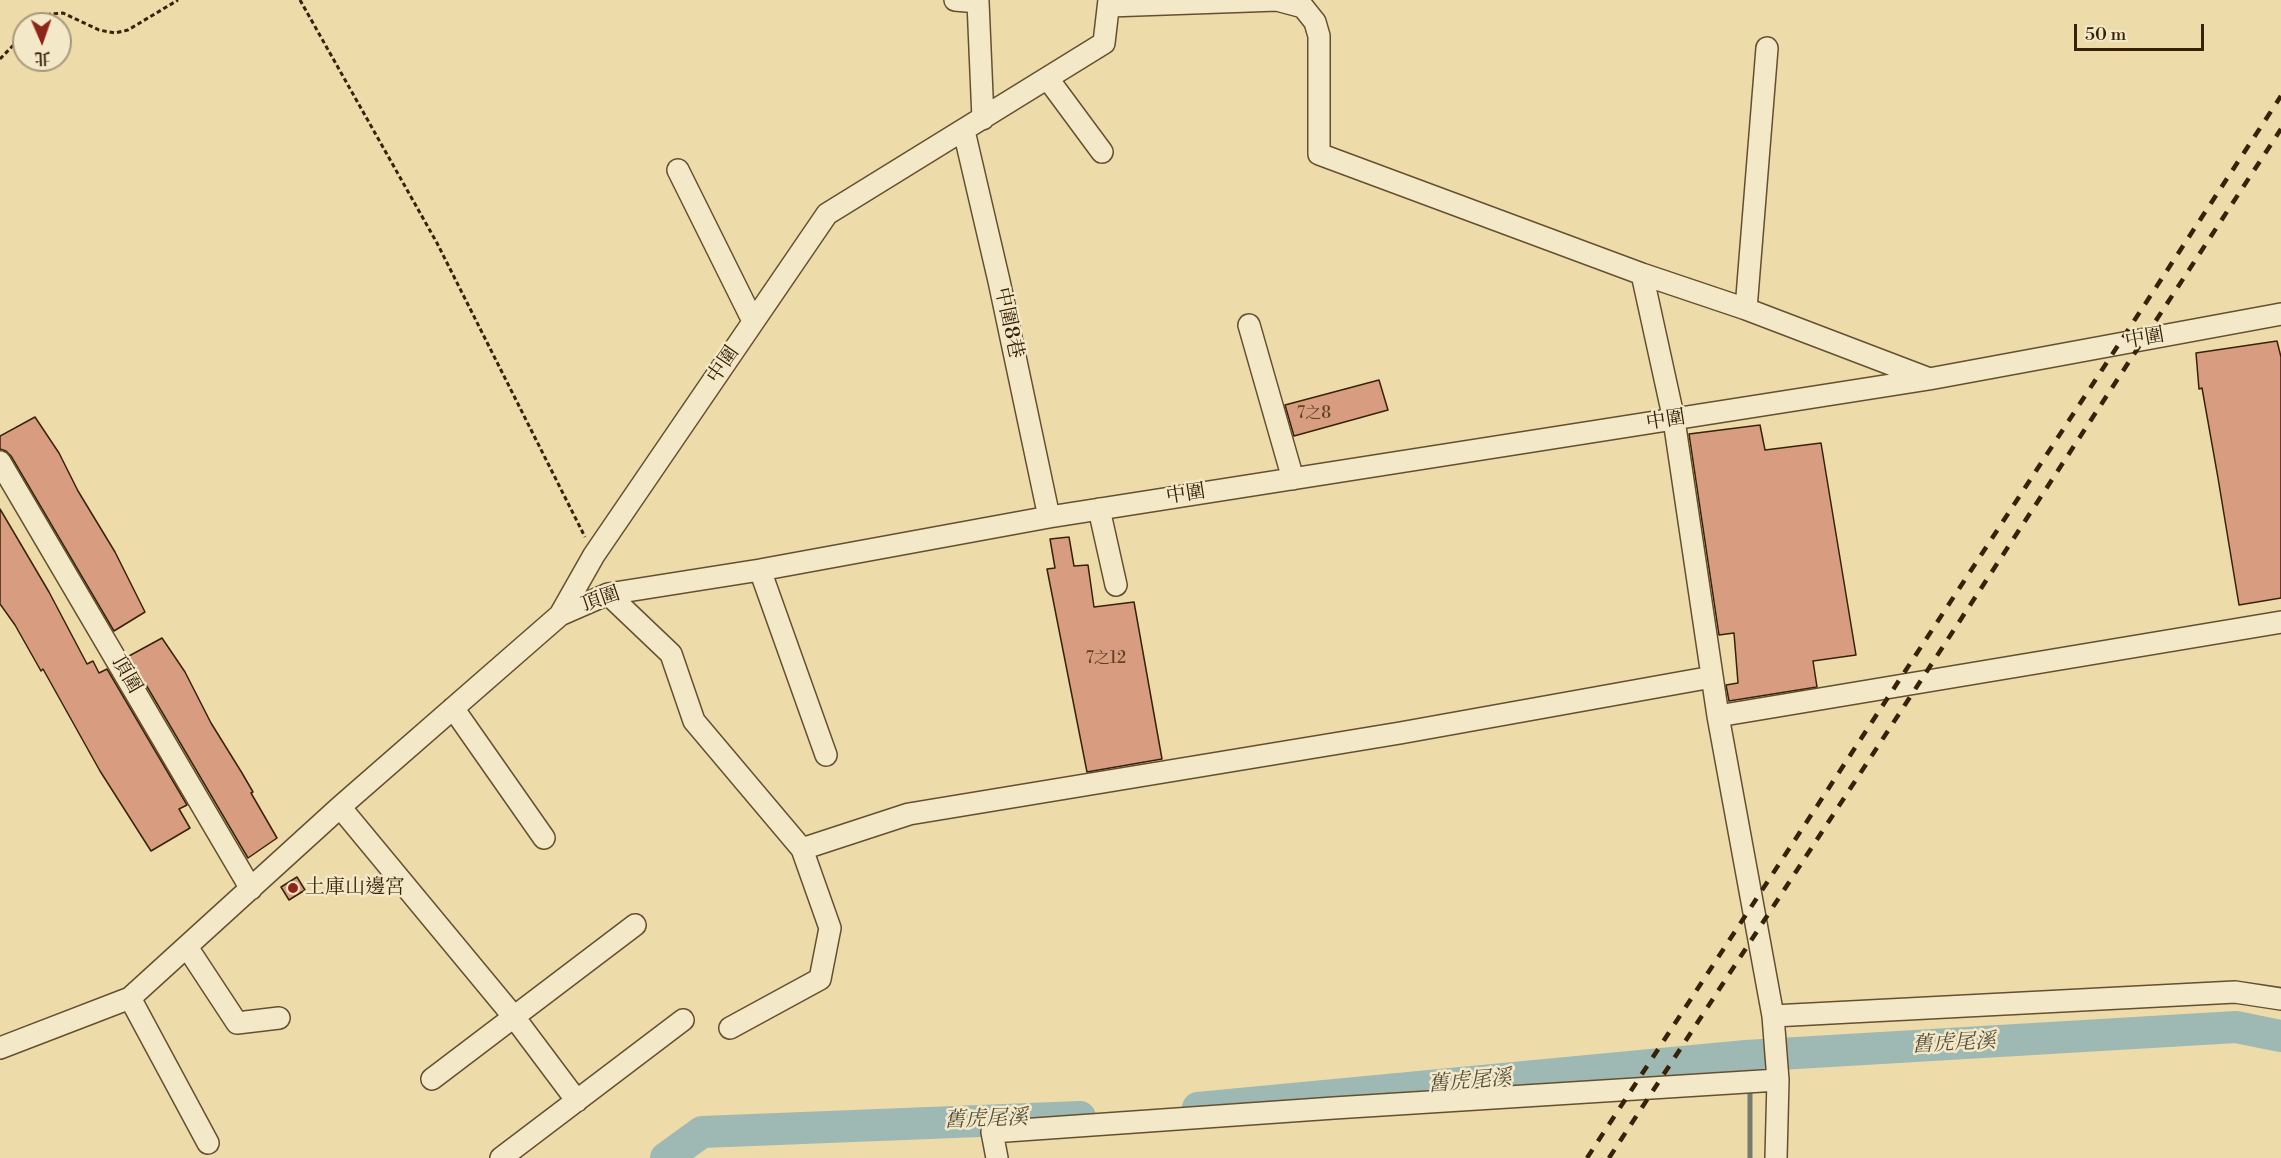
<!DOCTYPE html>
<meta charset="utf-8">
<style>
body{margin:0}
#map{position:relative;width:2281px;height:1158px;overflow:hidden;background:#eddba9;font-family:"Libre Bodoni","Noto Serif TC",serif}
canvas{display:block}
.north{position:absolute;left:12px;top:12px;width:60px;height:60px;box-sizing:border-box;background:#f3e8c7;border:2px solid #a8997b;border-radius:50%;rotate:178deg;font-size:16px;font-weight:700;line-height:24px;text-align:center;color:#372208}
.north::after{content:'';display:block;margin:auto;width:21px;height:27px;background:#8f2418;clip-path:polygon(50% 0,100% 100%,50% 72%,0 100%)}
.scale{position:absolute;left:2074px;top:24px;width:130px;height:27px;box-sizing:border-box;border:3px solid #372208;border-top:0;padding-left:8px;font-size:18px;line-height:21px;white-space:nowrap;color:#372208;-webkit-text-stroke:4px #f3e8c7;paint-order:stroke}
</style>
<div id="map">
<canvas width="2281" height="1158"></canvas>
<div class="north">北</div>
<div class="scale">50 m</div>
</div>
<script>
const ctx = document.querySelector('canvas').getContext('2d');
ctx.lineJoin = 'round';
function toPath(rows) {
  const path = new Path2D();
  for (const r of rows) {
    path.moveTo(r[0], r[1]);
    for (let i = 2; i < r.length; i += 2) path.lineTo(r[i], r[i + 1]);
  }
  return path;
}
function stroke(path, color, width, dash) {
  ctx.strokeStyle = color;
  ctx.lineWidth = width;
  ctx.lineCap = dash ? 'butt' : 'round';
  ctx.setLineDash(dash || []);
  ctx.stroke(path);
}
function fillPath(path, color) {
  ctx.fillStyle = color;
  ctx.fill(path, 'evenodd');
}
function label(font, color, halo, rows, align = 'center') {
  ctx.font = font + ' "Libre Bodoni","Noto Serif TC",serif';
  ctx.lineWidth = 5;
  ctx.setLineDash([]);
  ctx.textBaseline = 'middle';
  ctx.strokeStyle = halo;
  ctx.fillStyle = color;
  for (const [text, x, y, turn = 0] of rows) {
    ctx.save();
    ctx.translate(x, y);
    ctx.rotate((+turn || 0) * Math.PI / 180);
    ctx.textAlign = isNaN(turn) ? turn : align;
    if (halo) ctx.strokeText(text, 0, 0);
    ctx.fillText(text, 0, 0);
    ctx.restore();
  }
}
stroke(toPath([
 [1746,1056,1747,1067],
 [1750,1158,1750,1092]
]), '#757c6f', 5);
stroke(toPath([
 [1198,1108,1746,1056,2236,1027,2281,1036],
 [666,1158,702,1132,1080,1117]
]), '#9eb8b4', 32);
const building = toPath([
 [2277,341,2281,357,2281,598,2239,605,2218,478,2202,388,2199,389,2196,353,2277,341],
 [1379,380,1388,410,1294,436,1285,405,1379,380],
 [35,417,59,453,78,491,115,552,145,612,114,631,11,456,6,451,0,449,0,436,35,417],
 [1760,425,1765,450,1821,443,1856,655,1813,661,1817,687,1729,701,1726,685,1738,683,1734,633,1719,635,1689,434,1760,425],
 [0,509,49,592,87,664,93,661,99,673,107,669,187,805,179,809,190,828,151,851,100,771,43,669,41,671,15,625,0,604,0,509],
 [1069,537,1074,566,1088,565,1094,607,1134,602,1162,759,1087,772,1047,569,1055,568,1050,539,1069,537],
 [162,638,185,672,211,723,242,773,253,792,251,793,277,838,248,858,129,656,162,638],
 [297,877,305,890,289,900,281,887,297,877]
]);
fillPath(building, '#d89d81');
stroke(building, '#372208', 1.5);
const minor = toPath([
 [955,0,978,2,983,119],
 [1109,6,1277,0,1303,7,1315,22,1319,36,1319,154,1642,274,1746,309,1927,378],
 [1048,79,1102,152],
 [964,131,999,281,1049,517],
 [678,170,753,321],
 [1642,274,1674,420,1718,716],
 [1746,309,1767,48],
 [1249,325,1293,479],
 [0,462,251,889],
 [1099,509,1116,585],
 [760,570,826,755],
 [608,594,671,654,694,721,802,849,830,928,820,979,730,1028],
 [560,615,594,555,827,214,1104,43,1109,0],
 [453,708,544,838],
 [340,807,514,1017,577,1101],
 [802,849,909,814,1400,733,1712,677],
 [187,947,237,1023,279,1018],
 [130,998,208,1143],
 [1773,1016,2235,992,2281,999],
 [0,1048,130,998,340,807,560,615,608,594,760,570,1049,517,1929,379,2281,314],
 [432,1079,635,925],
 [501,1158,683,1020],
 [997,1158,992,1132,1334,1108,1778,1080],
 [1776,1158,1778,1080,1773,1016,1718,716,2281,622]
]);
stroke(minor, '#645030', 24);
stroke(toPath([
 [300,0,437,243,585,537],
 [34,24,50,14,63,13,99,30,115,33,128,30,178,0],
 [0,59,24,34]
]), '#372208', 3, [4.5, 3]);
stroke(minor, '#f3e8c7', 21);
stroke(toPath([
 [1587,1158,2281,96],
 [1609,1158,2281,129]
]), '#372208', 4.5, [10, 10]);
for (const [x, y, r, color] of [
 [293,888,6,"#8f2418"]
]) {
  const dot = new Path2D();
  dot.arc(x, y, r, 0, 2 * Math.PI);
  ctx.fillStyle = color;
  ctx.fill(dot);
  stroke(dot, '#f3e8c7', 2);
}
label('16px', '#5f4126', null, [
 ["7之8",1314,414],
 ["7之12",1106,659]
]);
label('20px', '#372208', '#f3e8c7', [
 ["中圍8巷",1008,323,78],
 ["中圍",2145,339,-10],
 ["中圍",724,365,-56],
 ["中圍",1666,421,-9],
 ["中圍",1186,495,-9],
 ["頂圍",601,600,-19],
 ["頂圍",126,675,60]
]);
label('20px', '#372208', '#f3e8c7', [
 ["土庫山邊宮",305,888]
], 'left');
label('italic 21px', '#564f3c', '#f3e8c7', [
 ["舊虎尾溪",1954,1044,-3],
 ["舊虎尾溪",1470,1082,-5],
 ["舊虎尾溪",986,1120,-2]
]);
</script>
